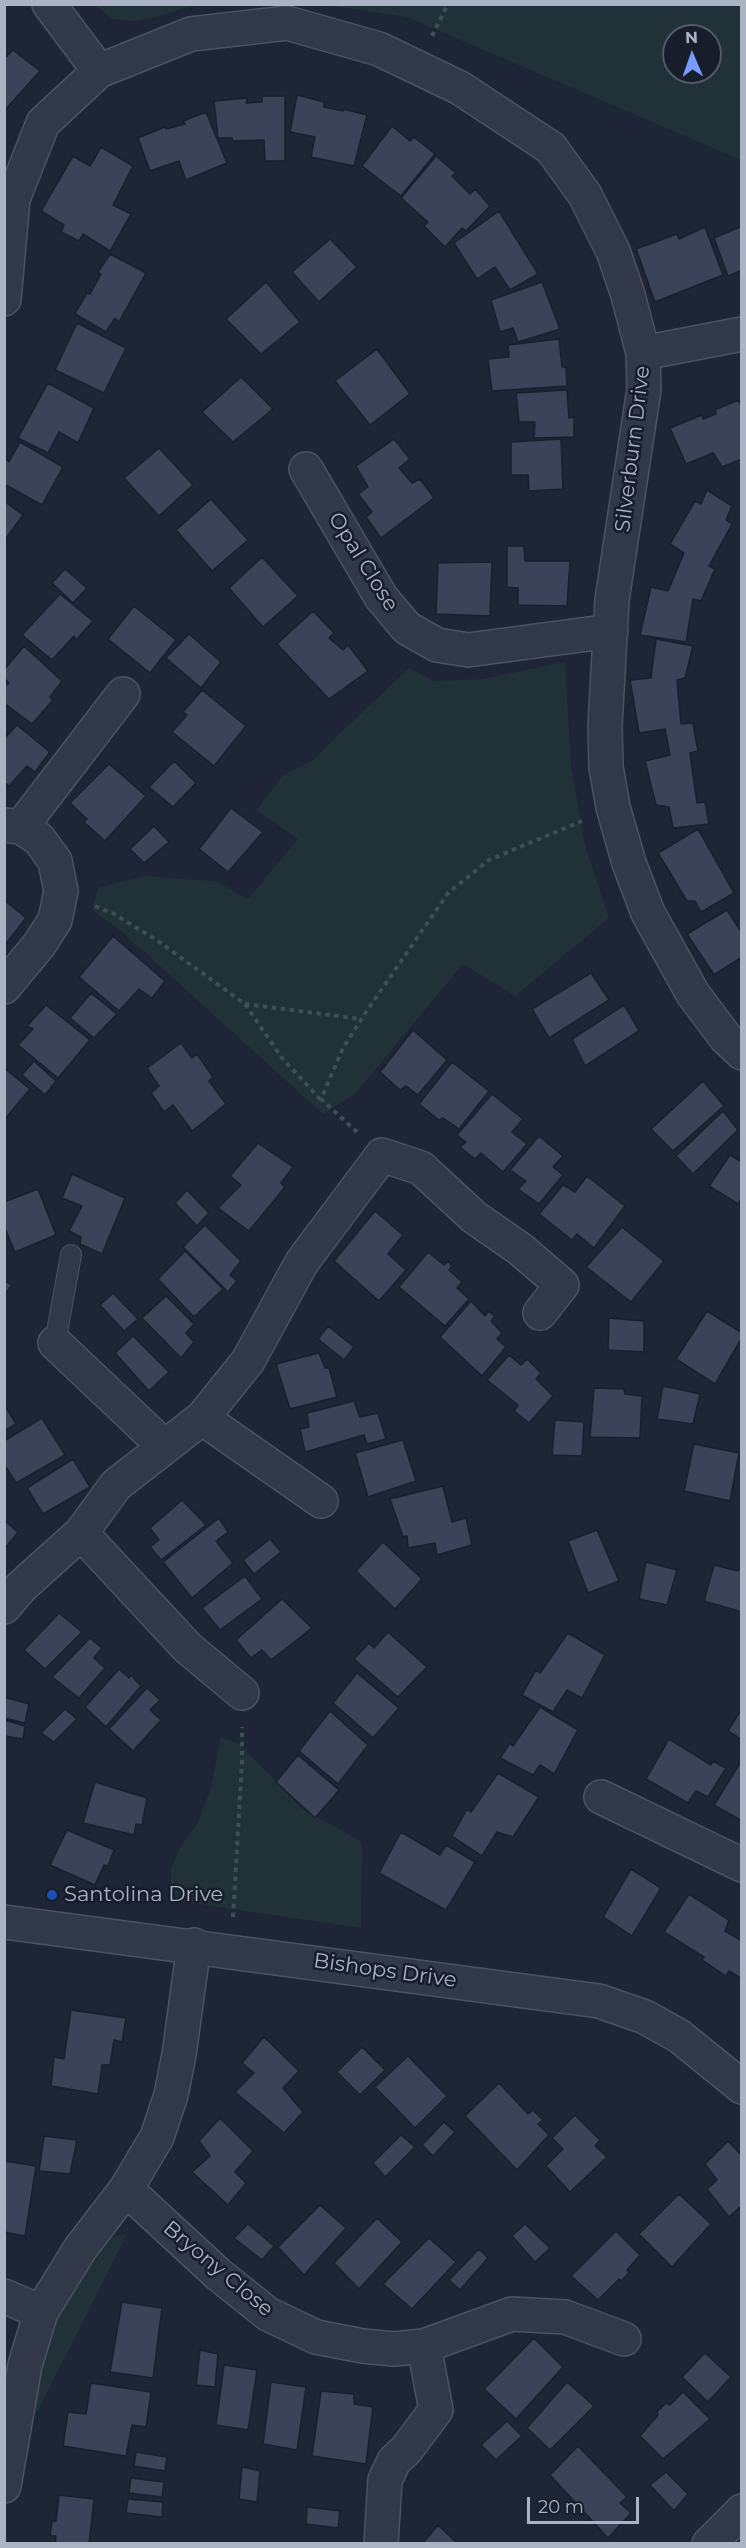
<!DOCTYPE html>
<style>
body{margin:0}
#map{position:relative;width:746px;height:2548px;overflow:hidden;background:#1e2536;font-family:Montserrat,sans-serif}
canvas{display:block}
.frame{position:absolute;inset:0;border:6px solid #abb2c4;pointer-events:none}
.north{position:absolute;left:662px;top:24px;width:60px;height:60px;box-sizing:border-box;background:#171d2b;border:2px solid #525968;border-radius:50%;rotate:358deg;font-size:16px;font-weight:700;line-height:24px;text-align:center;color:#abb2c4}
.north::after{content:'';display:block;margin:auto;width:21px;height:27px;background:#789bfd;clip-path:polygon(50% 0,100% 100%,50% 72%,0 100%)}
.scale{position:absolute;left:527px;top:2497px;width:112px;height:27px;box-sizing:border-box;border:3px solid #abb2c4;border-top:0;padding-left:8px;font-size:18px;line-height:21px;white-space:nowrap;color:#abb2c4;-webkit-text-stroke:4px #171d2b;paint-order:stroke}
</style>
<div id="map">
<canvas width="746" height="2548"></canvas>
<div class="frame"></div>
<div class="north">N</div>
<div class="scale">20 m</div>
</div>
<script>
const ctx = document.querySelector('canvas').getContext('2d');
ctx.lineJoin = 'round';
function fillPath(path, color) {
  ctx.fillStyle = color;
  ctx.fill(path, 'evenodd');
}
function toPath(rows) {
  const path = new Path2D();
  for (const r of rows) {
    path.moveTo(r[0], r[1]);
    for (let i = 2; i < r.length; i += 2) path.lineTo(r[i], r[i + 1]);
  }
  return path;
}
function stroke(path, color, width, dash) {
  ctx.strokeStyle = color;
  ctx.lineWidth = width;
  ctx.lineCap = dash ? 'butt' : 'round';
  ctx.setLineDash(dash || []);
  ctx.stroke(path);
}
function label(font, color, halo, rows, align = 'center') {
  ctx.font = font + ' Montserrat,sans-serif';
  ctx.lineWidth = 5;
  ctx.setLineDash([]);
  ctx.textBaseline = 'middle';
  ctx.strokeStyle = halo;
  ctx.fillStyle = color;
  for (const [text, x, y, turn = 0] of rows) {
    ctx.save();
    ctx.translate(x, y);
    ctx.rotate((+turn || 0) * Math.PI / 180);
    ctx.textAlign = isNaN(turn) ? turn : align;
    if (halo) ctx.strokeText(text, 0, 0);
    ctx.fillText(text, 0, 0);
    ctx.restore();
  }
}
fillPath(toPath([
 [95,5,194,5,156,17,135,21,113,19],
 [326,5,741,5,741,160,407,17],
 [674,36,710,36,710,72,674,72],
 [565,662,571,766,585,845,609,918,515,996,463,964,355,1094,323,1114,120,930,92,910,98,888,144,876,215,881,248,899,298,839,257,810,282,776,310,762,409,668,434,681,483,679],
 [221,1737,240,1744,301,1808,362,1842,361,1928,171,1900,171,1869,179,1849,197,1824,211,1788],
 [127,2234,38,2411,31,2413,52,2324,83,2273,113,2237]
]), '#203237');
const building = toPath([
 [13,50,40,71,4,111,4,59,13,50],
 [297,95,324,102,324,107,343,111,343,109,367,115,354,166,311,157,315,137,290,132,297,95],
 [262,96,285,96,285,161,265,161,264,140,233,141,232,138,218,138,214,101,247,98,246,103,262,102,262,96],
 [206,112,227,163,186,180,179,161,150,171,138,138,165,127,166,129,185,124,183,121,206,112],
 [392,126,410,141,414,137,435,154,401,196,362,166,392,126],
 [101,147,133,166,113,205,131,214,110,251,83,234,79,241,61,232,64,225,41,211,73,156,90,166,101,147],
 [436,156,456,173,452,176,470,194,475,189,490,206,466,231,462,228,445,247,424,226,428,222,401,198,436,156],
 [499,211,538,274,510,290,495,267,477,279,454,243,499,211],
 [742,226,742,270,728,276,714,238,742,226],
 [705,227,723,275,655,302,636,249,677,234,679,239,705,227],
 [330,239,357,267,319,302,292,272,330,239],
 [110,254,146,273,119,322,115,318,106,332,75,314,87,293,90,294,101,274,98,272,110,254],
 [266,282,300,322,261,354,226,319,266,282],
 [542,282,560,329,518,342,513,328,500,332,491,300,542,282],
 [77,323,126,348,104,393,55,370,77,323],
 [559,339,562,367,566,367,567,386,492,391,488,359,509,357,508,345,559,339],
 [377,349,410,394,370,425,335,381,377,349],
 [241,377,273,409,233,442,202,412,241,377],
 [48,383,94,408,78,443,59,432,48,453,18,438,48,383],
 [567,390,569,418,574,417,574,437,534,438,535,422,519,422,516,393,567,390],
 [738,400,742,408,742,459,722,467,713,453,686,464,670,428,702,415,703,419,716,414,715,410,738,400],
 [394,439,410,459,399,468,412,483,420,479,434,498,381,538,366,517,372,512,358,494,368,487,356,466,394,439],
 [561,439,563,489,529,491,528,475,511,475,511,442,561,439],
 [20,442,63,467,42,505,4,484,4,458,9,462,20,442],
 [159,448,193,485,159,516,124,478,159,448],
 [707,490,732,506,726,520,732,524,709,566,715,569,701,601,693,599,686,642,640,635,651,587,668,591,684,553,670,544,695,501,701,504,707,490],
 [211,499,248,540,212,571,176,530,211,499],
 [4,501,23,515,4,541,4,501],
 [507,546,524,546,525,561,570,561,567,606,518,605,518,588,507,587,507,546],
 [262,557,298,596,263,627,229,588,262,557],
 [492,562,490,616,436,614,438,563,492,562],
 [65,569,87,588,73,603,52,583,65,569],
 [60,594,93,621,76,640,74,636,52,660,22,635,60,594],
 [134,606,176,640,150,673,108,639,134,606],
 [313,611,334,633,329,638,343,650,348,645,368,671,329,699,277,644,313,611],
 [189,634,221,662,201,688,166,658,189,634],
 [656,639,693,646,685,678,677,680,681,724,693,723,698,751,690,753,697,803,705,802,709,824,673,828,669,807,656,805,645,761,670,755,665,729,639,733,630,680,651,678,656,639],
 [24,646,62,681,50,697,53,700,32,724,4,703,4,687,9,683,4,678,4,670,24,646],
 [202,690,246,726,214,766,172,732,187,715,183,712,202,690],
 [17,725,50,752,35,772,27,766,9,786,4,782,4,739,17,725],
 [174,761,196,783,173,807,149,787,174,761],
 [109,764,146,796,105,841,84,822,87,819,70,803,109,764],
 [231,808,263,832,228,872,199,849,231,808],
 [154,826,169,842,144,863,130,849,154,826],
 [698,829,734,893,701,912,695,901,687,901,658,853,698,829],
 [4,900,26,918,4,946,4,900],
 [727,910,742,933,742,957,714,975,687,934,727,910],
 [113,936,165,981,152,998,139,989,119,1011,79,977,113,936],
 [591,973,609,1000,549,1038,532,1009,591,973],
 [91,993,117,1014,94,1038,70,1018,91,993],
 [46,1005,90,1040,58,1078,18,1045,33,1029,27,1026,46,1005],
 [624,1005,639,1031,585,1066,572,1039,624,1005],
 [413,1030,447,1060,418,1095,406,1086,400,1090,380,1072,413,1030],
 [181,1043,192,1058,197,1054,213,1077,209,1081,226,1104,192,1131,173,1105,164,1112,151,1093,159,1086,147,1068,181,1043],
 [34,1061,56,1081,45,1095,22,1075,34,1061],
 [452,1062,489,1091,459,1129,443,1118,439,1120,419,1104,452,1062],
 [4,1068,30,1089,4,1120,4,1068],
 [703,1081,724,1106,673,1151,651,1129,703,1081],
 [492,1094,523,1119,512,1132,527,1144,503,1172,481,1153,475,1159,460,1147,466,1142,457,1135,492,1094],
 [723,1111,738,1130,693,1174,676,1156,723,1111],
 [539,1136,563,1156,553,1167,563,1175,539,1204,518,1189,526,1181,510,1170,539,1136],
 [258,1143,293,1167,281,1183,285,1187,249,1231,218,1208,241,1185,230,1176,258,1143],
 [730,1155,742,1162,742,1198,738,1204,709,1186,730,1155],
 [72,1174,125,1198,102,1254,80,1244,81,1237,69,1231,82,1206,62,1198,72,1174],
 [587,1176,625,1206,594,1248,577,1234,572,1240,539,1214,563,1185,575,1192,587,1176],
 [38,1189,56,1235,15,1252,4,1226,4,1202,38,1189],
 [187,1190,209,1213,197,1226,175,1203,187,1190],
 [375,1211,403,1235,388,1254,406,1270,379,1301,334,1261,375,1211],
 [205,1225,241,1261,230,1275,237,1281,228,1292,183,1247,205,1225],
 [622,1227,664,1261,631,1302,586,1267,622,1227],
 [185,1251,223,1289,194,1317,158,1279,185,1251],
 [428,1252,444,1265,448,1261,452,1266,449,1270,462,1282,457,1288,469,1299,445,1326,399,1287,428,1252],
 [4,1280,12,1285,4,1295,4,1280],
 [113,1293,138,1319,124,1331,100,1305,113,1293],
 [166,1296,194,1324,186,1333,194,1342,181,1358,142,1318,166,1296],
 [471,1301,485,1316,488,1311,495,1316,491,1321,502,1333,497,1339,506,1347,482,1376,440,1337,471,1301],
 [707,1311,742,1333,742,1337,715,1384,676,1359,707,1311],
 [609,1318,644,1321,644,1352,608,1350,609,1318],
 [328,1326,354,1347,344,1360,318,1339,328,1326],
 [133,1336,169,1372,149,1391,115,1353,133,1336],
 [319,1353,325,1368,329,1368,337,1397,290,1409,276,1364,319,1353],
 [509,1355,521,1365,527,1359,541,1373,536,1379,553,1396,529,1423,514,1411,518,1405,487,1380,509,1355],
 [663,1386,700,1394,693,1424,657,1419,663,1386],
 [594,1388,624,1389,625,1394,642,1396,640,1438,590,1437,594,1388],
 [354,1401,360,1417,378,1413,386,1439,367,1444,364,1435,305,1452,300,1429,309,1427,307,1413,354,1401],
 [4,1404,16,1424,4,1431,4,1404],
 [42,1418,65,1455,16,1483,4,1464,4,1441,42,1418],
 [555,1420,584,1422,582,1456,552,1455,555,1420],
 [403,1440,416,1481,368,1497,355,1453,403,1440],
 [694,1444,739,1453,730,1501,684,1491,694,1444],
 [73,1459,90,1487,43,1514,27,1488,73,1459],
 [443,1486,452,1522,466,1518,472,1545,437,1555,435,1543,408,1548,407,1536,403,1537,390,1499,443,1486],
 [182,1500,206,1525,161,1560,150,1547,159,1540,150,1528,182,1500],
 [219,1518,228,1532,216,1541,233,1563,192,1598,163,1562,219,1518],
 [4,1520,18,1532,7,1546,4,1544,4,1520],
 [597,1530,619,1581,588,1593,568,1541,597,1530],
 [270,1539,281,1552,254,1574,243,1560,270,1539],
 [383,1542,422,1579,395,1609,356,1571,383,1542],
 [646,1562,677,1570,667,1605,639,1599,646,1562],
 [714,1565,738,1571,742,1567,742,1612,704,1601,714,1565],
 [245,1576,262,1599,220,1630,202,1608,245,1576],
 [282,1599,312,1628,271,1660,262,1650,251,1658,236,1640,282,1599],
 [59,1613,82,1632,45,1669,24,1650,59,1613],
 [388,1632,427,1667,398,1697,354,1659,369,1643,374,1648,388,1632],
 [568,1633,605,1655,582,1698,567,1690,553,1712,522,1695,536,1670,540,1673,568,1633],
 [90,1638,102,1648,94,1658,105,1668,79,1698,52,1677,90,1638],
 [119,1669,129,1678,131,1675,141,1686,106,1727,85,1707,119,1669],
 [357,1673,399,1708,373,1738,333,1703,357,1673],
 [147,1688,160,1700,150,1710,161,1720,133,1751,109,1729,147,1688],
 [4,1697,29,1704,25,1723,4,1718,4,1697],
 [540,1707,578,1730,554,1774,540,1765,533,1775,500,1758,510,1743,513,1746,540,1707],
 [742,1708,742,1740,728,1731,742,1708],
 [65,1709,77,1719,54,1742,41,1733,65,1709],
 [330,1711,368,1745,338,1784,299,1751,330,1711],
 [4,1720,25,1726,23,1739,5,1736,4,1739,4,1720],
 [669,1739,711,1765,713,1761,726,1768,708,1797,696,1791,688,1803,646,1779,669,1739],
 [298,1755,339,1790,315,1818,276,1782,298,1755],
 [742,1760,742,1821,714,1805,742,1760],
 [498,1773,539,1797,513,1837,497,1832,482,1856,452,1836,467,1809,471,1812,498,1773],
 [95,1782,147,1798,142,1825,136,1824,134,1835,83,1823,95,1782],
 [67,1830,114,1850,108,1866,104,1865,95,1885,50,1865,67,1830],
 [401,1832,440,1855,446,1845,475,1862,446,1910,379,1873,401,1832],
 [631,1869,661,1888,632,1936,603,1917,631,1869],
 [689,1894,729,1920,725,1931,742,1941,742,1979,729,1971,726,1976,702,1960,704,1957,664,1932,689,1894],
 [71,2010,126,2018,122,2042,114,2040,110,2065,102,2065,98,2094,51,2086,54,2057,64,2059,71,2010],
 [264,2037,299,2071,283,2088,303,2112,284,2133,235,2092,254,2073,242,2063,264,2037],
 [362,2047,385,2070,360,2095,337,2072,362,2047],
 [408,2056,447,2096,415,2128,375,2087,408,2056],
 [499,2083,528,2114,533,2110,543,2120,538,2124,549,2135,517,2170,465,2116,499,2083],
 [575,2115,600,2140,595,2146,607,2157,570,2192,546,2166,563,2149,552,2138,575,2115],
 [220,2118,253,2151,235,2172,246,2183,228,2205,192,2172,210,2156,199,2141,220,2118],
 [444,2122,455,2132,433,2156,422,2145,444,2122],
 [401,2135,415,2147,385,2177,373,2163,401,2135],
 [44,2136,77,2140,70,2174,39,2171,44,2136],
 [728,2141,742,2156,742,2205,729,2217,707,2189,717,2180,705,2164,728,2141],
 [4,2161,36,2166,25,2236,4,2232,4,2161],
 [679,2194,711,2224,672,2267,639,2234,679,2194],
 [320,2205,346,2228,304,2275,278,2247,320,2205],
 [377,2218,402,2242,359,2289,334,2263,377,2218],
 [248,2224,274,2246,262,2260,234,2238,248,2224],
 [525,2224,550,2248,535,2262,512,2236,525,2224],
 [616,2231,640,2255,627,2270,629,2273,621,2281,619,2279,598,2300,571,2276,616,2231],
 [429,2238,456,2262,412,2309,383,2284,429,2238],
 [479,2249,488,2258,460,2290,449,2280,479,2249],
 [122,2302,162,2308,153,2378,110,2372,122,2302],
 [534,2338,563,2367,516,2419,484,2389,534,2338],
 [200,2350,218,2354,215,2387,196,2385,200,2350],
 [705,2353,731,2377,708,2402,682,2377,705,2353],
 [224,2365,257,2370,248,2430,216,2425,224,2365],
 [271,2382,306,2387,297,2450,263,2444,271,2382],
 [567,2382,594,2406,550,2450,527,2428,567,2382],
 [91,2383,151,2392,146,2427,132,2425,126,2456,63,2446,68,2412,86,2414,91,2383],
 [321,2391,354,2394,354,2404,373,2407,366,2464,312,2456,321,2391],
 [683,2392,710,2419,663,2459,640,2436,658,2415,657,2412,666,2403,670,2405,683,2392],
 [507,2421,522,2436,496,2460,481,2445,507,2421],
 [578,2446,627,2497,620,2503,631,2513,608,2538,550,2475,578,2446],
 [136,2452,167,2457,165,2471,134,2466,136,2452],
 [242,2467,260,2471,257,2502,239,2499,242,2467],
 [666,2472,688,2494,674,2511,650,2485,666,2472],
 [131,2478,164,2482,162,2497,129,2493,131,2478],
 [59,2495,94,2499,89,2544,55,2544,56,2536,50,2536,52,2521,56,2521,59,2495],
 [128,2499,163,2502,162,2517,126,2513,128,2499],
 [307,2507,340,2511,338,2528,306,2524,307,2507],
 [438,2525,458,2544,422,2544,438,2525]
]);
fillPath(building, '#3a4357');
stroke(building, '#191f2d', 1.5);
const service = toPath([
 [55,1343,71,1255]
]);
const minor = toPath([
 [49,4,99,71],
 [4,299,13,199,43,123,99,71,191,34,287,23,379,49,460,88,551,148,585,195,613,251,628,295,643,353,644,389,612,600,605,726,606,767,613,807,629,863,648,913,693,994,726,1038,742,1053],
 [643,353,742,334],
 [306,469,381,597,407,628,437,645,468,650,611,631],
 [4,825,21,827,39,839,55,861,61,891,55,920,39,945,4,987],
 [21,827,123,694],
 [55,1343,165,1447],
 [202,1418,321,1501],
 [81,1533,188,1648,242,1693],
 [4,1607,22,1586,81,1533,116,1485,202,1418,248,1361,302,1262,382,1155,421,1168,474,1217,520,1249,562,1285,540,1313],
 [601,1797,742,1865],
 [126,2189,218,2274,268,2314,316,2337,363,2346,394,2349,424,2346,512,2314,565,2317,624,2339],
 [4,2296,41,2312],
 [4,2486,25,2365,41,2312,80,2249,126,2189,157,2137,171,2095,179,2055,194,1945],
 [381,2544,385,2480,394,2461,406,2450,436,2410,424,2346]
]);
const tertiary = toPath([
 [4,1922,599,2001,645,2017,679,2036,742,2087],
 [709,2544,742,2511]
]);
stroke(service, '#4c5262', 22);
stroke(minor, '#4c5262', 36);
stroke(tertiary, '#4c5262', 36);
stroke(toPath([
 [432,36,448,4],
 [95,906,114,914,155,939,245,1004,282,1058,320,1099],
 [245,1004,361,1019],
 [357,1132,321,1099,343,1048,366,1012,448,893,489,860,582,821],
 [233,1917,242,1762,242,1727]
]), '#3d4f55', 4, [4.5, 4.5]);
stroke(service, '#313847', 20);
stroke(minor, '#313847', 33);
stroke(tertiary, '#313847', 33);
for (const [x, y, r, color] of [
 [52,1895,6,"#1a4fb4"]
]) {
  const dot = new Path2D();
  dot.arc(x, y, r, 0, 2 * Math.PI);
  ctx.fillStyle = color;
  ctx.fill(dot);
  stroke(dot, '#171d2b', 2);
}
label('21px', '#abb2c4', '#171d2b', [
 ["Silverburn Drive",633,449,-83],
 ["Opal Close",363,562,58],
 ["Bishops Drive",385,1971,8],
 ["Bryony Close",218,2269,40]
]);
label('21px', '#abb2c4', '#171d2b', [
 ["Santolina Drive",64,1895]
], 'left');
</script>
